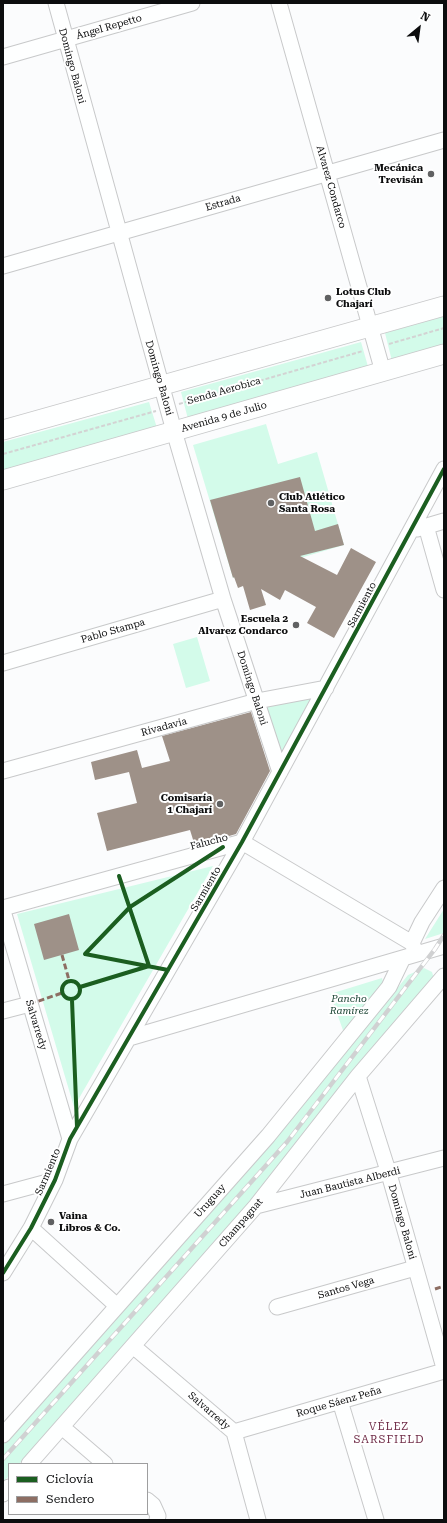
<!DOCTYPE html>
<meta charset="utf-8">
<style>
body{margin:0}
#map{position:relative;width:447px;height:1523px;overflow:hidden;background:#fbfcfd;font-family:"Roboto Serif",serif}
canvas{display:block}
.frame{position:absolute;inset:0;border:4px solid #0c0d0e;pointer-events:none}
.legend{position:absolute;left:8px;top:1463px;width:140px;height:52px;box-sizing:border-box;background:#fff;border:1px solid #9e9e9f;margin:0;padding:5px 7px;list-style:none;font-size:12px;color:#0c0d0e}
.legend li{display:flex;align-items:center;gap:8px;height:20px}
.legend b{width:20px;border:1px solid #9e9e9f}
.north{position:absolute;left:399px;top:8px;width:40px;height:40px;-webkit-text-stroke:3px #fff;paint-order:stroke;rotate:29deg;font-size:11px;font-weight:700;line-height:16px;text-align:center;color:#0c0d0e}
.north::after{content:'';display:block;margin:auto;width:14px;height:18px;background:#0c0d0e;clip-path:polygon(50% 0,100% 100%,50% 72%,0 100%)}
</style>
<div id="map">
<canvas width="447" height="1523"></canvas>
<div class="frame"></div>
<ul class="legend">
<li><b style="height:5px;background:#1b5e20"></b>Ciclovía</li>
<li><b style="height:5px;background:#8d6e63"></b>Sendero</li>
</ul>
<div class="north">N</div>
</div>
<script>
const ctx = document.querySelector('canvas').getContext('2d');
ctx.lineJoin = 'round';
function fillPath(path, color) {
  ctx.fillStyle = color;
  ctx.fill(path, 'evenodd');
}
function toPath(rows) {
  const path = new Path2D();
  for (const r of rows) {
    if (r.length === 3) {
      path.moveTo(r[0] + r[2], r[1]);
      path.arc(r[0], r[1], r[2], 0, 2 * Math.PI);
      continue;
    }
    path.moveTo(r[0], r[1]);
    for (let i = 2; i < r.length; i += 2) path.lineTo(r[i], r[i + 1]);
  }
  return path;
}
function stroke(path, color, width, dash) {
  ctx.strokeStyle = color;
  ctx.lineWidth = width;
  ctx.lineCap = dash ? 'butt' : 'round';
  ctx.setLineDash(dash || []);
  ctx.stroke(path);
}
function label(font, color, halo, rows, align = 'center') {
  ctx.font = font + ' "Roboto Serif",serif';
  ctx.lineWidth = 4;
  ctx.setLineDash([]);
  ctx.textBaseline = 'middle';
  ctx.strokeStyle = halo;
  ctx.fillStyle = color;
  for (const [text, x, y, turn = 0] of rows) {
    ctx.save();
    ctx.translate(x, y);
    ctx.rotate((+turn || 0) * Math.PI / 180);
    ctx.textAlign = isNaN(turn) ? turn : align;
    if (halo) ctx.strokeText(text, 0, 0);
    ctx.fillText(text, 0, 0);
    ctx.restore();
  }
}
fillPath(toPath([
 [444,316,444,347,392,361,385,333],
 [361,342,369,370,188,419,181,392],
 [149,402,157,428,3,470,3,442],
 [266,424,278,464,317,452,344,545,233,578,193,445],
 [197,637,210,681,186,688,173,644],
 [322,691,281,767,260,704],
 [213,866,74,1107,17,914],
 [444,909,444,933,425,939],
 [424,968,432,972,435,982,298,1147,95,1379,19,1464,9,1464,9,1476,3,1482,3,1442,346,1052,408,975],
 [382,978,384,986,344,1033,330,994]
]), '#d3fbea');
fillPath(toPath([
 [300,477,315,531,338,524,344,545,300,556,337,575,351,548,376,562,334,638,307,623,316,607,285,590,280,600,261,589,266,605,250,610,243,586,238,588,234,577,233,578,210,500],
 [251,712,270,771,236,834,195,846,190,830,107,851,97,813,137,803,129,772,95,780,91,762,137,750,142,768,170,761,162,736],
 [69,914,79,950,44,960,34,924]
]), '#9e9188');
const minor = toPath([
 [56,3,174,431,223,599,280,772],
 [279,3,383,372],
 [3,57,192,3],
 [3,266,444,140],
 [426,526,444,590],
 [417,529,444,521],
 [3,663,223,599],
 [3,771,257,701,326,688],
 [3,908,242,842,412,943,416,953],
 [3,911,70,1139],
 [412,943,422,922,444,888],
 [3,1011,30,1004],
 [129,1038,444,946],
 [358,1076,389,1174,444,1368],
 [3,1194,55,1180],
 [256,1206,444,1158],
 [31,1228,116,1305],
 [3,1273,31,1228,55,1180,70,1139,242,842,444,469],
 [277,1307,415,1268],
 [133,1346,234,1432,258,1520],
 [340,1401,376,1520],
 [62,1427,105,1464],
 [234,1432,444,1371],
 [3,1435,268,1136,389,987,403,958],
 [29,1464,256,1206,358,1076,444,976],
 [3,1494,9,1487],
 [147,1500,153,1505,158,1516,157,1520]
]);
const major = toPath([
 [3,430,444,306],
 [3,480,444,354]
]);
stroke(minor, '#c8c9ca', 17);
stroke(major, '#c8c9ca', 21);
stroke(toPath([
 [389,344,444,328],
 [179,404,363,351],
 [3,454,156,411]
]), '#d3d3d3', 2, [4, 2]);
stroke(minor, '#feffff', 15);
stroke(major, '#feffff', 19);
const rail = toPath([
 [3,1459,287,1142,435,949,444,935]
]);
stroke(rail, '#d0d1d2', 4.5);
stroke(rail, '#fff', 3, [9]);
stroke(toPath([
 [62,955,69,980],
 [30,1004,62,993],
 [435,1289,444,1286]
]), '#8d6e63', 3, [6, 3]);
stroke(toPath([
 [85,954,130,907,223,847],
 [85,954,168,970],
 [71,990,9],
 [80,987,149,966,119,876],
 [72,1000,77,1127],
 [3,1273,31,1228,55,1180,70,1139,242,842,444,469]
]), '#1b5e20', 4);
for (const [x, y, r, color] of [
 [431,174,4,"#606162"],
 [328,298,4,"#606162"],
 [271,503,4,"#606162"],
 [296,625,4,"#606162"],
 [220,804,4,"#606162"],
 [51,1222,4,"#606162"]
]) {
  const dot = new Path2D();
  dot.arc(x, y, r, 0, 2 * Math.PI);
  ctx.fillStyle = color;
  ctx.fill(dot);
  stroke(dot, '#fff', 1.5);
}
label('10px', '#0c0d0e', '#fff', [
 ["Ángel Repetto",109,27,-16],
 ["Domingo Baloni",72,66,75],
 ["Alvarez Condarco",331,187,74],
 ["Estrada",223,203,-16],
 ["Domingo Baloni",159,378,74],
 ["Senda Aerobica",224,391,-16],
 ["Avenida 9 de Julio",224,417,-16],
 ["Sarmiento",362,605,-62],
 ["Pablo Stampa",113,631,-16],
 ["Domingo Baloni",252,688,72],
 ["Rivadavia",164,727,-15],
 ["Falucho",209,842,-15],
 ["Sarmiento",206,889,-60],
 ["Salvarredy",36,1025,73],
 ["Sarmiento",48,1172,-67],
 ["Juan Bautista Alberdi",350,1183,-14],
 ["Uruguay",210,1201,-48],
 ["Domingo Baloni",402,1222,74],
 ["Champagnat",241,1223,-49],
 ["Santos Vega",346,1288,-16],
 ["Roque Sáenz Peña",339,1402,-16],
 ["Salvarredy",209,1411,41]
]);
label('bold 10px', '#0c0d0e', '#fff', [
 ["Mecánica",423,168],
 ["Trevisán",423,180],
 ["Lotus Club",336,292,"left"],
 ["Chajarí",336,304,"left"],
 ["Club Atlético",279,497,"left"],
 ["Santa Rosa",279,509,"left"],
 ["Escuela 2",288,619],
 ["Alvarez Condarco",288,631],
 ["Comisaría",212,798],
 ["1 Chajarí",212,810],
 ["Vaina",59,1216,"left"],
 ["Libros & Co.",59,1228,"left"]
], 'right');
label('italic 10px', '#184231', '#fff', [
 ["Pancho",349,999],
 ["Ramírez",349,1011]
]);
ctx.letterSpacing = '1px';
label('11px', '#702d48', '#fff', [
 ["VÉLEZ",389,1427],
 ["SARSFIELD",389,1440]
]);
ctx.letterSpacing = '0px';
</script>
